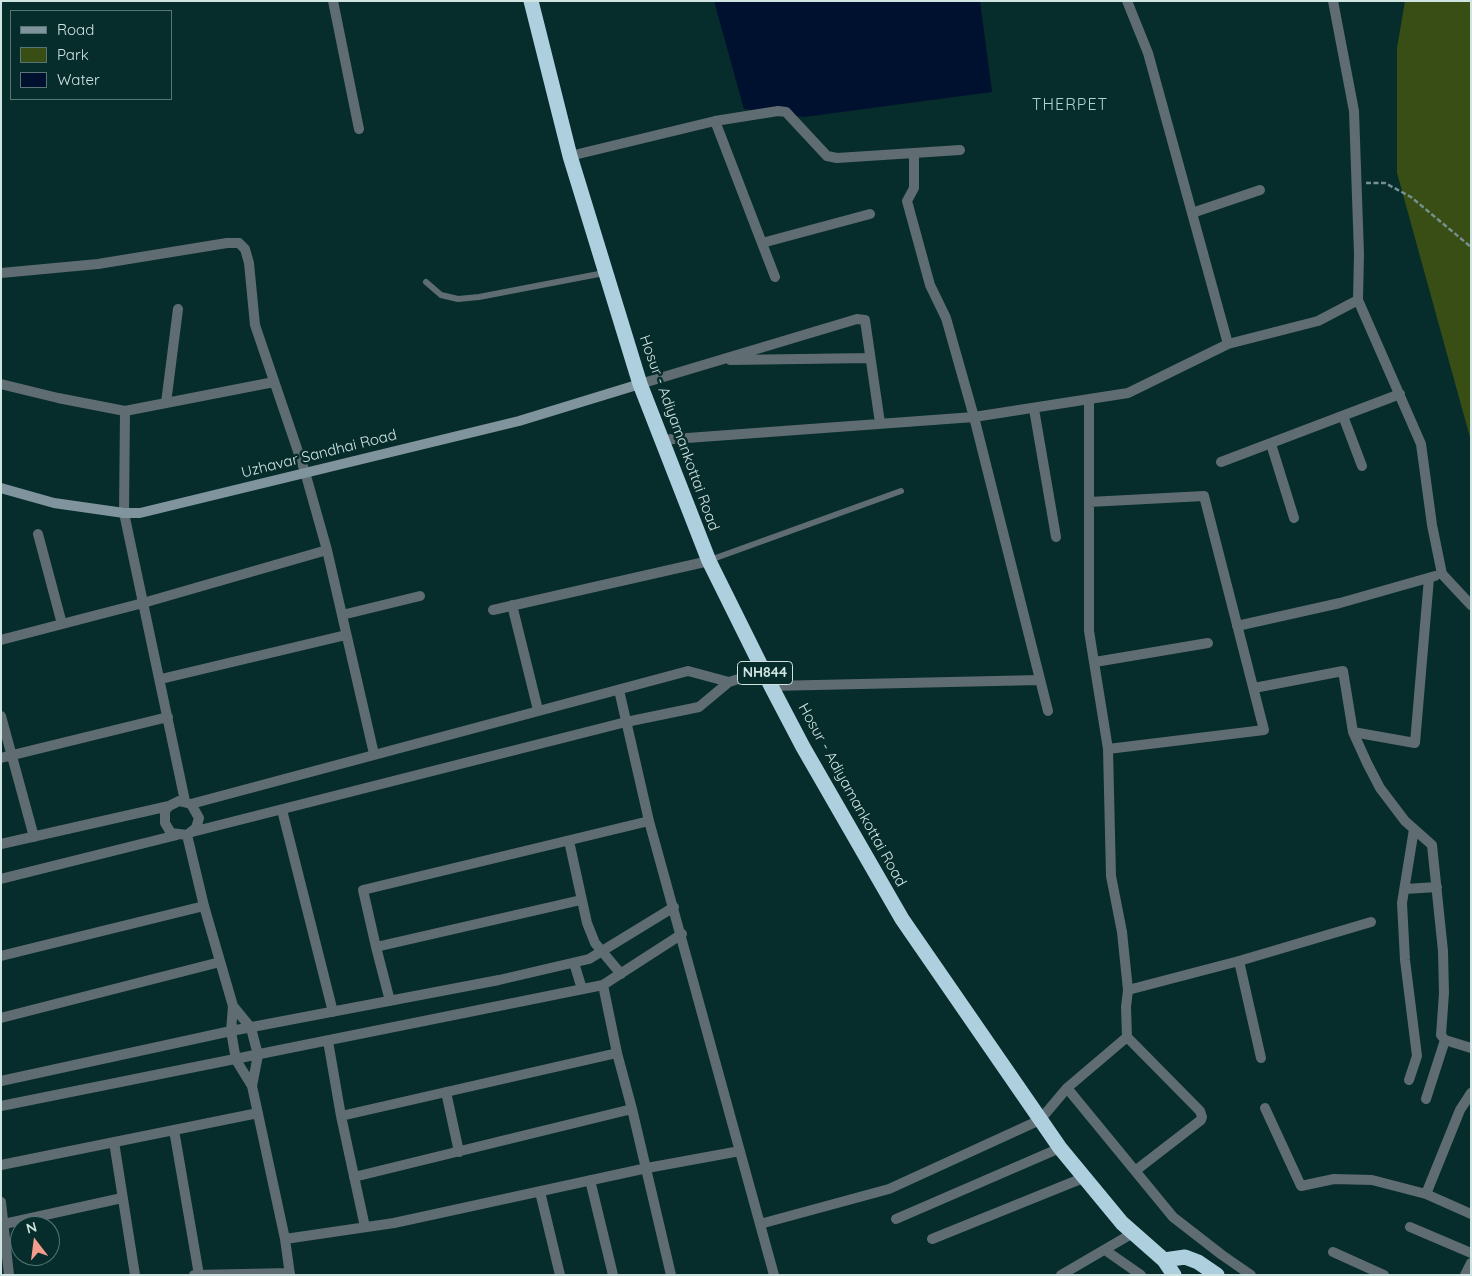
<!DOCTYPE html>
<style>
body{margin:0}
#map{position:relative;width:1472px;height:1276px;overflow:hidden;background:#062c2b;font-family:Quicksand,sans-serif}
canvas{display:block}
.frame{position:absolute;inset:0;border:2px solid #d0e4e2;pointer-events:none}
.legend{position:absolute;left:10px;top:10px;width:162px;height:90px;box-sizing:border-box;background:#062c2b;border:1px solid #577674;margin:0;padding:6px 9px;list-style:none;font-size:15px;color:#d0e4e2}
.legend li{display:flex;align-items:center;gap:10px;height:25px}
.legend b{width:25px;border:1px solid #577674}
.north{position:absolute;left:10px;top:1216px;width:50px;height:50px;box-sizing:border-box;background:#062c2b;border:1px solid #577674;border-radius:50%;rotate:345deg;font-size:14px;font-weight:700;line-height:20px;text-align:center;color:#d0e4e2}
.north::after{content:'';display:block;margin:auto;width:18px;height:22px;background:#f49d8d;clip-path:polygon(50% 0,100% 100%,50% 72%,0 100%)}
</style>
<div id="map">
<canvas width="1472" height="1276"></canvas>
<div class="frame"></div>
<ul class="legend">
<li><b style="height:6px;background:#7f949d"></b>Road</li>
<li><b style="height:14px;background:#384e15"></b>Park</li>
<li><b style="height:14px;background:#001130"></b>Water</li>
</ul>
<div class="north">N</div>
</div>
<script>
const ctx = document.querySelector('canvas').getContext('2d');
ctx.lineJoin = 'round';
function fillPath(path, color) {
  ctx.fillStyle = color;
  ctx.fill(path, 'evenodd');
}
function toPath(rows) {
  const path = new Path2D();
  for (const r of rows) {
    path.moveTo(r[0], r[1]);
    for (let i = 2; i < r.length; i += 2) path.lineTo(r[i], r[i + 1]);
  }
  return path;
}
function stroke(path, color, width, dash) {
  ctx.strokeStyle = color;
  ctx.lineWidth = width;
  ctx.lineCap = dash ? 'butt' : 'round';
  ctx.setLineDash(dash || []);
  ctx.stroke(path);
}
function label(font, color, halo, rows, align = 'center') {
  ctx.font = font + ' Quicksand,sans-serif';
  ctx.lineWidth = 5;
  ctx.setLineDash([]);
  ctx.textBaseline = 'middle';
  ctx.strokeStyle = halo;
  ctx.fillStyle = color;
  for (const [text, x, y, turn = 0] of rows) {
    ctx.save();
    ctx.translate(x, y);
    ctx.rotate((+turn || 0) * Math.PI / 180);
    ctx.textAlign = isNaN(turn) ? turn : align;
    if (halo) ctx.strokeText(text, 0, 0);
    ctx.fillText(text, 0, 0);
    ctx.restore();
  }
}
fillPath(toPath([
 [1405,1,1471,1,1471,441,1397,173,1397,48]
]), '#384e15');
fillPath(toPath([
 [714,1,980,1,992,92,804,117,744,109]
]), '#001130');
stroke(toPath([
 [1366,183,1385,183,1411,197,1471,247]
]), '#75918f', 2.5, [5, 2.5]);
stroke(toPath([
 [426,282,441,295,458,299,479,297,604,273],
 [710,560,901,491]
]), '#5f6c72', 6);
stroke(toPath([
 [333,1,359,129],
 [715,121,775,277],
 [914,153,914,188,907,201,930,285,946,318,974,417,1048,711],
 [570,156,715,121,778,111,786,112,827,156,837,158,960,150],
 [1192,213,1260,190],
 [762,243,870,214],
 [1,273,98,264,227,243,239,243,245,249,249,263,255,325,305,472,327,550,374,754],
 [1358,300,1421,444,1432,525,1442,574,1471,605],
 [1228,344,1318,321,1358,300,1359,254,1354,111,1333,1],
 [730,360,870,358],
 [1,384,58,398,125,411,274,382],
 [640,384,857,319,865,320,880,423],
 [166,403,178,309],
 [1034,409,1056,537],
 [125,411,124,513,185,801],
 [1343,416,1362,466],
 [660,440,974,417,1128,393,1228,344,1148,53,1127,1],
 [1271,444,1294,518],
 [1221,462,1400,394],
 [1089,502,1204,496,1264,730,1108,749],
 [38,534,62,624],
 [512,605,538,710],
 [493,610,709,561],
 [342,615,420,596],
 [1237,626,1340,603,1435,576],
 [1,640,143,603,327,550],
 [1095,662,1208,643],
 [161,679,346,635],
 [771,686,1040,680],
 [1254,688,1343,671,1353,732,1367,763,1380,788,1405,821,1432,845,1443,951,1444,993,1441,1035,1445,1040,1471,1048],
 [619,690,649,821,774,1275],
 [1,716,34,837],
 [1353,732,1415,743,1429,578],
 [1,758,168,717],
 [191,804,199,818,196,828,187,835,171,833,165,823,165,811,169,806,179,801,191,804,688,671,729,682],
 [282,810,333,1012],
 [192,832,626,722,699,707,729,682,764,671],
 [187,835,204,906,233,1006,231,1031,236,1060,252,1086,285,1239,290,1275],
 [569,841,587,923,595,943,621,974],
 [1,844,169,806],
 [1,879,177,835],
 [1405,889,1437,887],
 [376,947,363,890,649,821],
 [1,956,204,906],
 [1239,961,1261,1058],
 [574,963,582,989],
 [1128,990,1239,961,1371,922],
 [390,1001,376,947,581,900],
 [233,1006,251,1028,258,1055,252,1086],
 [1,1018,220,962],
 [1127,1037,1200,1111,1202,1117,1201,1120,1135,1171],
 [328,1041,341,1116,365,1227],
 [1409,1080,1417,1056,1405,960,1402,903,1414,829],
 [1,1081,231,1031,499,980,589,959,674,907],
 [1067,1088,1173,1217,1222,1255,1251,1275],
 [446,1092,459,1152],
 [1471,1093,1460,1110,1426,1194,1471,1214],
 [1426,1099,1445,1040],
 [1,1106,603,985,682,934],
 [1265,1108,1301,1186,1334,1179,1372,1180,1426,1194],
 [632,1109,671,1275],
 [341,1116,617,1053],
 [174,1130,199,1275],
 [114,1142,135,1275],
 [1,1165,258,1113],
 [354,1177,632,1109,617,1053,603,985],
 [590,1180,613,1275],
 [540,1192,560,1275],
 [1,1202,9,1275],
 [896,1219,1060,1148],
 [4,1224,122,1198],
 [760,1224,889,1189,1040,1120,1067,1088,1127,1037,1126,1007,1128,990,1122,932,1111,876,1108,749,1089,631,1089,400],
 [1410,1227,1471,1253],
 [285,1239,394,1223,647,1168,740,1151],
 [932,1239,1083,1178],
 [1105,1250,1141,1275],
 [1333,1252,1384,1275],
 [194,1275,290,1273],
 [1061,1275,1133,1233],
 [1465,1275,1471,1263]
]), '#5f6c72', 10);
stroke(toPath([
 [1,488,54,503,124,513,140,513,519,421,640,384]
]), '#7f949d', 10);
stroke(toPath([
 [531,1,570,156,640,384,709,561,771,686,803,747,902,919,1060,1148,1122,1223,1164,1260,1174,1275],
 [1164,1260,1185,1257,1198,1262,1217,1275]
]), '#aed0de', 15);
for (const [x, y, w] of [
 [765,673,55]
]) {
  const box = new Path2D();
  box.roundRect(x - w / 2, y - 11.5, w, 23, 4);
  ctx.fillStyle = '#062c2b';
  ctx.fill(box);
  stroke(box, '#d0e4e2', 1);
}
label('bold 14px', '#d0e4e2', null, [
 ["NH844",765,673]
]);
label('15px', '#d0e4e2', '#062c2b', [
 ["Hosur - Adiyamankottai Road",679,433,70],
 ["Uzhavar Sandhai Road",319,454,-14],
 ["Hosur - Adiyamankottai Road",852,795,61]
]);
ctx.letterSpacing = '1px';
label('16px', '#aed5d3', '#062c2b', [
 ["THERPET",1070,105]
]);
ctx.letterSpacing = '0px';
</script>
